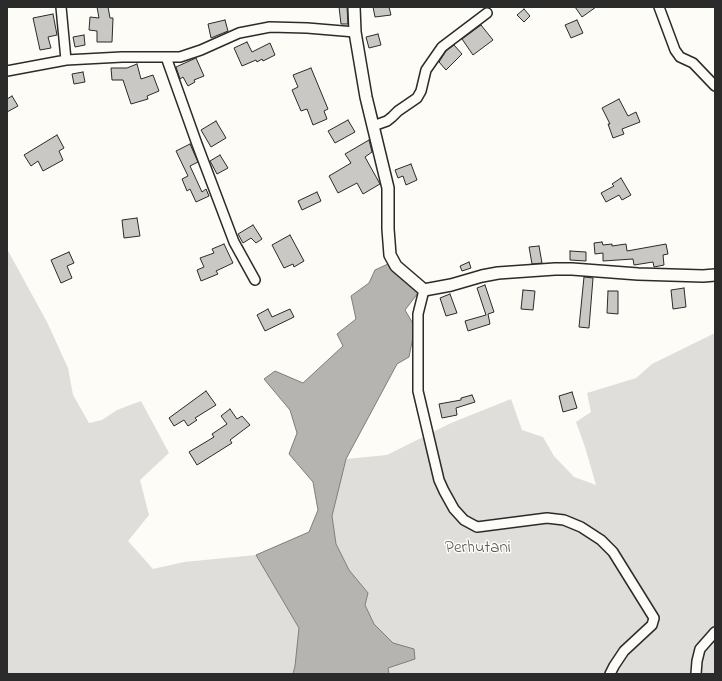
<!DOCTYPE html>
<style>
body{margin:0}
#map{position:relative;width:722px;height:681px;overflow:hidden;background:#fdfcf7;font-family:"Indie Flower",sans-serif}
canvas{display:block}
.frame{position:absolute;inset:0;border:8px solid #2b2b2b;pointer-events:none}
</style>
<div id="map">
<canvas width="722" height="681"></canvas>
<div class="frame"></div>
</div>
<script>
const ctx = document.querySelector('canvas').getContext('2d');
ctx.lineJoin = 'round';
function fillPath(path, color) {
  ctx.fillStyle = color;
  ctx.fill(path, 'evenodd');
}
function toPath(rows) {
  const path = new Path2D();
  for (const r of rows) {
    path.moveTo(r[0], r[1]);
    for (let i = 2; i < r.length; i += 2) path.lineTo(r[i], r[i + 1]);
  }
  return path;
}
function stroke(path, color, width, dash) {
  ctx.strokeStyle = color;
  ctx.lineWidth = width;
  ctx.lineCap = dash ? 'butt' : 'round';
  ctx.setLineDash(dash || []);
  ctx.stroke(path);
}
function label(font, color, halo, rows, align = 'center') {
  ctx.font = font + ' "Indie Flower",sans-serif';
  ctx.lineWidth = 3;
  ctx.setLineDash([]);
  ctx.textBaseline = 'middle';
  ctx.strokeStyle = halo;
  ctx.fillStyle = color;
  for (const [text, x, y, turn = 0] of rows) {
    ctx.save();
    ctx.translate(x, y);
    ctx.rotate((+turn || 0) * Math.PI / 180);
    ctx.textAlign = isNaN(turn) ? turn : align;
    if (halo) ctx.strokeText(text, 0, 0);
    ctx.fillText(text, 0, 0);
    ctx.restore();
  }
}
fillPath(toPath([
 [7,249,47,322,68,368,73,395,89,423,102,420,117,410,141,401,169,453,140,480,149,515,128,541,153,569,184,562,256,555,299,628,295,666,293,674,7,674],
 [715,333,715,674,389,674,388,668,393,643,374,624,365,605,368,593,349,570,336,544,332,516,346,459,387,455,451,423,511,399,522,430,543,437,554,456,574,477,596,485,585,447,576,422,591,412,587,393,636,378,652,364]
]), '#dfdeda');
const water = toPath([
 [388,264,405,279,418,293,405,310,415,327,409,357,397,364,346,459,332,516,336,544,349,570,368,593,365,605,374,624,393,643,414,649,415,659,388,668,389,674,293,674,295,666,299,628,256,555,309,532,318,510,313,482,289,454,297,433,290,410,264,379,275,371,303,383,343,346,337,334,356,319,351,296,369,283,375,270,388,264]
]);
fillPath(water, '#b5b4b1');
stroke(water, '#7e7d7b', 1);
const building = toPath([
 [97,7,108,7,110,18,113,18,112,42,97,42,97,31,89,30,90,17,99,18,97,7],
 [339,7,347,7,348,24,341,24,339,7],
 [373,7,389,7,391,15,375,17,373,7],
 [575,7,596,7,582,17,575,7],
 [524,9,530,16,524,22,517,15,524,9],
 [53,14,57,35,48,37,51,48,40,50,33,18,53,14],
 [225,20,228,31,211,38,208,24,225,20],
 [577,20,583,33,571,38,565,25,577,20],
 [481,25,493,40,473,55,462,39,481,25],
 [378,34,381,45,369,48,366,37,378,34],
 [84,35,85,45,75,47,73,37,84,35],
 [247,42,252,52,270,43,275,55,263,61,262,59,257,62,256,60,242,66,234,48,247,42],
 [454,45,462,54,446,70,439,62,446,51,454,45],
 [196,58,204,76,194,80,195,82,188,86,183,77,180,79,176,67,196,58],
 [137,64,141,79,153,75,159,91,147,96,148,99,131,104,123,80,112,80,111,68,127,68,137,64],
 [311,68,328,109,324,111,327,119,313,125,307,109,301,111,292,90,298,87,293,75,311,68],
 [83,72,85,82,74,84,72,74,83,72],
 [12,96,18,106,7,112,7,99,12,96],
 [619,99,628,116,636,112,640,122,622,129,624,134,613,138,608,124,610,124,602,108,619,99],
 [348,120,355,132,335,143,328,131,348,120],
 [216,121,226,138,211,147,201,130,216,121],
 [57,135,64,148,59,151,63,160,43,171,38,161,31,166,24,155,57,135],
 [369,140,372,152,365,157,380,184,363,194,357,183,338,193,329,176,351,163,345,154,369,140],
 [190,144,198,162,190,166,202,192,206,189,209,196,196,202,190,189,187,191,182,179,188,176,176,151,190,144],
 [220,155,228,168,217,174,210,161,220,155],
 [411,164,417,180,406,185,403,176,398,178,395,170,411,164],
 [621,178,631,195,622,200,619,195,606,202,601,193,614,186,612,184,621,178],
 [317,192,321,201,302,210,298,201,317,192],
 [137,218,140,236,124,238,122,220,137,218],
 [253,225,262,239,256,243,251,238,243,243,238,234,253,225],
 [290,235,304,261,294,267,293,264,284,268,272,245,290,235],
 [602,242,603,245,612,244,612,246,626,244,627,251,666,244,668,254,663,255,664,265,654,267,653,262,634,265,633,259,603,261,603,253,595,254,594,243,602,242],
 [224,244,233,263,216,271,218,274,201,281,197,270,204,267,200,258,214,253,212,249,224,244],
 [539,246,542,263,532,264,529,247,539,246],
 [570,251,586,252,586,261,570,260,570,251],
 [69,252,74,263,67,266,72,278,61,283,51,260,69,252],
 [469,262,471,268,462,271,460,266,469,262],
 [584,277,593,278,589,328,579,327,584,277],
 [485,285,494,312,488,314,490,324,468,331,465,321,486,315,477,288,485,285],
 [684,288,686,307,673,309,671,290,684,288],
 [523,290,535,291,533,310,521,309,523,290],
 [608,291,618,291,618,314,607,313,608,291],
 [450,294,457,313,446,316,440,298,450,294],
 [268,309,272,317,290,309,294,317,265,331,257,315,268,309],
 [206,391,216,405,195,418,197,420,188,426,184,420,174,426,169,418,206,391],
 [572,392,577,408,563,412,559,396,572,392],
 [472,395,475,402,456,408,457,415,442,418,439,404,461,400,461,398,472,395],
 [230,409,237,419,242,416,250,425,230,440,232,443,197,465,189,452,214,437,212,434,227,424,221,416,230,409]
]);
fillPath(building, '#c9c8c4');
stroke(building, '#2b2b2b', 1);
const minor = toPath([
 [61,7,66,60],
 [659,7,675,50,680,57,693,63,715,86],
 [166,57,197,144,234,242,255,280],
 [7,71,66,60,122,57,180,57,201,50,239,33,270,27,307,28,355,32],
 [373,126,387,121,392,117,398,111,417,98,421,91,426,70,442,47,487,13],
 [424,290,418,314,418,391,439,480,444,491,454,509,464,520,477,527,547,518,564,520,581,527,601,540,613,552,654,618,652,625,624,651,614,666,610,674],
 [696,674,697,661,700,649,715,632]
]);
const major = toPath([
 [354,7,355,32,366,97,388,188,388,229,390,255,396,266,424,290,451,285,482,276,498,273,555,269,572,269,638,274,703,276,715,275]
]);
stroke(minor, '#2b2b2b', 12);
stroke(major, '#2b2b2b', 14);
stroke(minor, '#fdfcf7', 9);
stroke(major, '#fdfcf7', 11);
label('17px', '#585857', '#fdfcf7', [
 ["Perhutani",478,549]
]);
</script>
